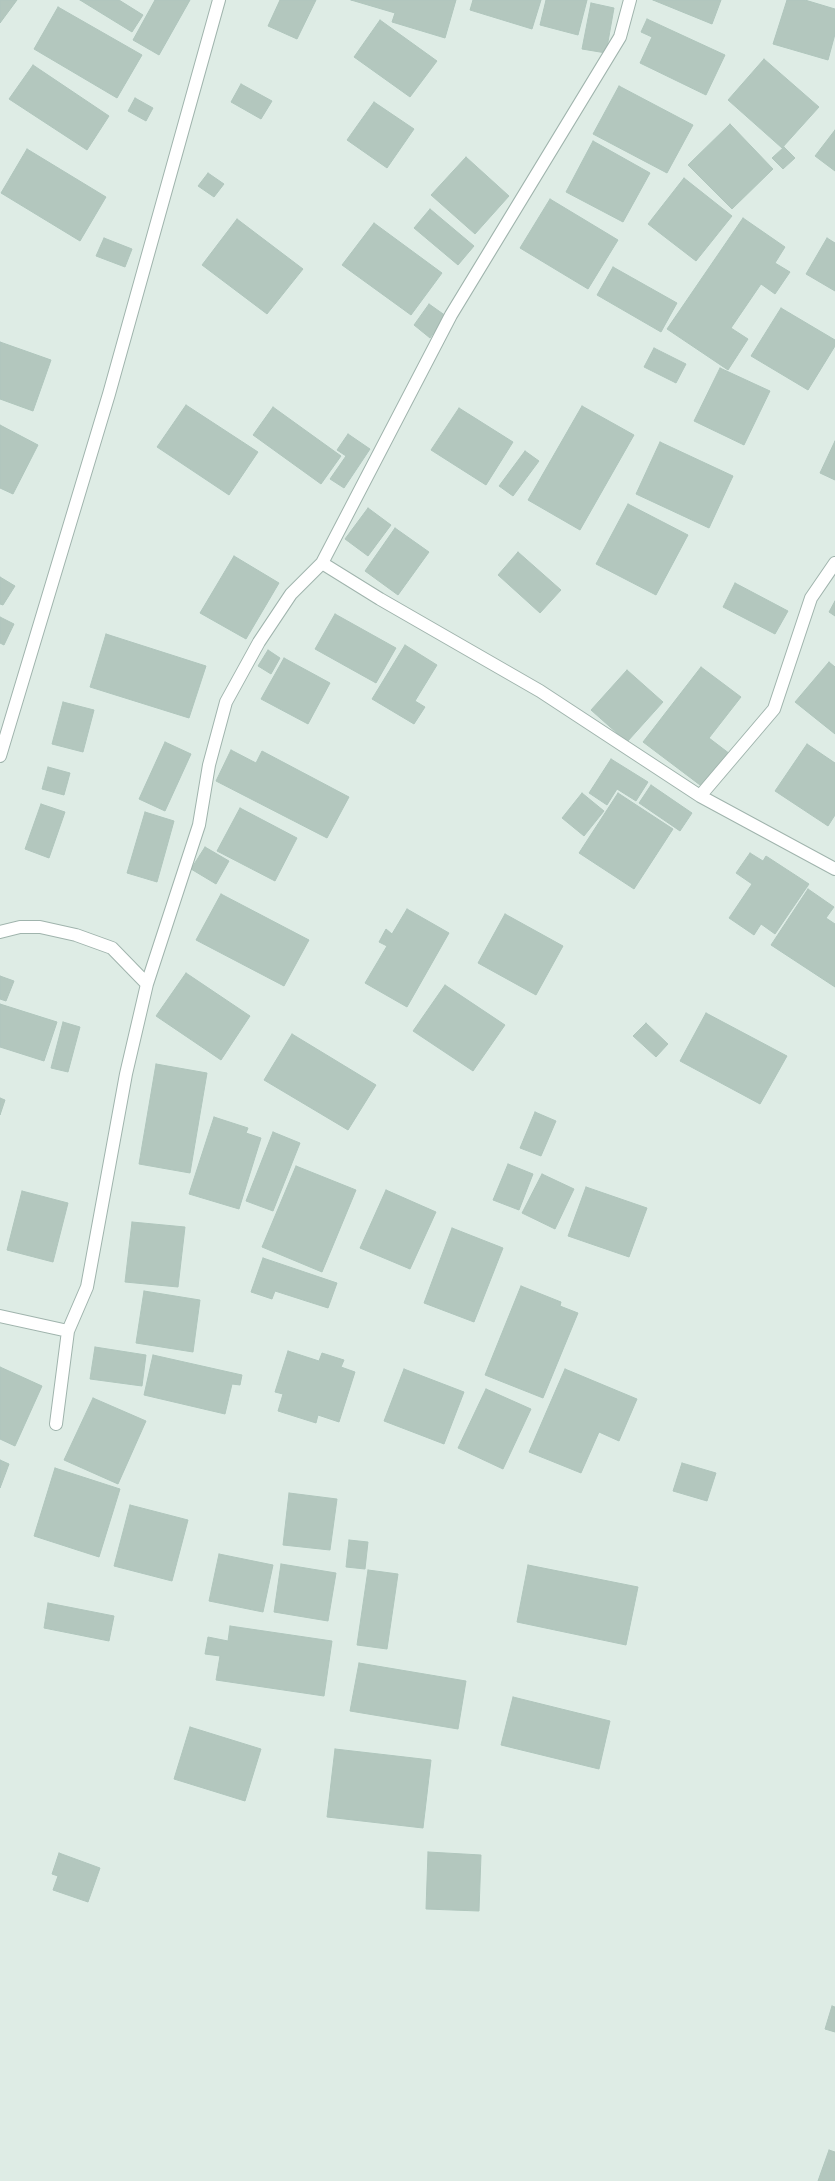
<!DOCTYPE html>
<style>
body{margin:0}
canvas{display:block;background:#deece5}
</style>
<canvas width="835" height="2181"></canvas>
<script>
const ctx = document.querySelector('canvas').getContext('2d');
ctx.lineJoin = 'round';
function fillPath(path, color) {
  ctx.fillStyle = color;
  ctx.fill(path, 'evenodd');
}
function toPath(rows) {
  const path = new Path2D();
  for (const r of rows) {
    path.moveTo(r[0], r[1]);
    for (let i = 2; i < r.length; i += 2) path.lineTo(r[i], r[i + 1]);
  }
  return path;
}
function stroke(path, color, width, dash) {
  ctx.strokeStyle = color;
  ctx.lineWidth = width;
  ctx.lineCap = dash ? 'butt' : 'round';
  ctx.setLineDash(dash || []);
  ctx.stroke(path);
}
const building = toPath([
 [0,0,17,0,0,23,0,0],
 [80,0,119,0,143,15,132,32,80,0],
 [155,0,190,0,159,55,133,40,155,0],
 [280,0,316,0,297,39,268,26,280,0],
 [351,0,456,0,445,38,392,22,395,13,351,0],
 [473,0,541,0,532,29,470,10,473,0],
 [546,0,587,0,578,35,540,25,546,0],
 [653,0,721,0,712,24,653,0],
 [787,0,805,0,835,9,835,34,828,60,773,44,787,0],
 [591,3,614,8,606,53,582,49,591,3],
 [58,7,142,55,117,98,34,49,58,7],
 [647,19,725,55,706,95,640,63,652,37,641,32,647,19],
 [380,20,437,61,410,97,354,57,380,20],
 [764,59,819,107,782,148,728,100,764,59],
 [33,65,109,116,87,150,9,99,33,65],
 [241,84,272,101,261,119,231,102,241,84],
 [619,86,693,125,667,173,593,134,619,86],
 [135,98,153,108,146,121,128,111,135,98],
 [374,102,414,129,387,168,347,140,374,102],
 [730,124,773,169,732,209,688,165,730,124],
 [835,130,835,171,815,156,835,130],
 [593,141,650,173,623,222,566,192,593,141],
 [784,147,795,158,783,169,772,158,784,147],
 [27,149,106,197,80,241,1,193,27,149],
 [466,157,509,196,475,234,431,195,466,157],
 [208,173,224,184,214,197,198,186,208,173],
 [684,178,732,216,696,261,648,224,684,178],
 [550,199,618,240,588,289,520,248,550,199],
 [430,209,474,246,458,265,414,228,430,209],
 [743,218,785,247,775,263,790,272,775,294,761,284,731,328,748,339,728,370,667,329,743,218],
 [237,219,303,269,267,314,202,265,237,219],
 [374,223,442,273,411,315,342,265,374,223],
 [104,238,132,249,125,267,96,256,104,238],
 [827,238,835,243,835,291,806,274,827,238],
 [613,267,677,303,661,332,597,295,613,267],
 [429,304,446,316,430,338,414,325,429,304],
 [781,308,835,340,835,346,808,390,751,356,781,308],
 [0,342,51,360,33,411,0,399,0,342],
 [654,348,686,364,676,383,644,367,654,348],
 [720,368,770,391,744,445,694,421,720,368],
 [186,405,258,452,229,495,157,447,186,405],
 [582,406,634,435,580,530,528,500,582,406],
 [273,407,341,456,321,484,253,435,273,407],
 [459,408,513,442,486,485,431,450,459,408],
 [0,425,38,445,13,494,0,488,0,425],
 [348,434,370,449,344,488,330,479,346,456,337,450,348,434],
 [835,441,835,480,820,473,835,441],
 [660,442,733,476,709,528,636,494,660,442],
 [525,451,539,461,513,496,499,486,525,451],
 [628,504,688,535,656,595,596,564,628,504],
 [368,508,391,525,368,556,345,539,368,508],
 [395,528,429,552,398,595,365,571,395,528],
 [518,552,561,590,540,613,498,575,518,552],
 [234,556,279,583,246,639,200,613,234,556],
 [0,577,15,586,3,605,0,604,0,577],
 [735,583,788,611,775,634,723,607,735,583],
 [835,601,835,616,829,612,835,601],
 [335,614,396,648,376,683,315,649,335,614],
 [0,617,14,624,4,645,0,643,0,617],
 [106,634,206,666,189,718,90,687,106,634],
 [405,645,437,665,415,701,425,707,414,724,372,699,405,645],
 [268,650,280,658,271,674,258,666,268,650],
 [284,658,330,683,308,724,261,699,284,658],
 [829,662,835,667,835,734,795,702,829,662],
 [701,667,741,697,709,738,730,754,704,788,643,742,701,667],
 [627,670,663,702,627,742,591,710,627,670],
 [63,702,94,710,83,752,52,744,63,702],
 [165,742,191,754,165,811,139,799,165,742],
 [807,744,835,763,835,815,828,826,775,791,807,744],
 [231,750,256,763,262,751,349,797,327,838,216,781,231,750],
 [611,759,648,782,636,801,617,789,607,805,589,793,611,759],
 [48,767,70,773,64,795,42,789,48,767],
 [651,785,692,813,680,831,639,803,651,785],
 [582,793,604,811,584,836,562,818,582,793],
 [618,793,673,829,634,889,579,853,618,793],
 [41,804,65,812,49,858,25,849,41,804],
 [240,808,297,838,275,881,217,851,240,808],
 [145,812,174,821,157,882,127,873,145,812],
 [205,847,229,861,216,884,191,869,205,847],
 [750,853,763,861,766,856,809,884,775,934,761,924,754,935,729,918,752,884,736,873,750,853],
 [808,889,834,907,826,918,835,924,835,987,771,945,808,889],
 [221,894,309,940,284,986,196,940,221,894],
 [407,909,449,933,407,1007,365,983,387,946,379,942,386,929,392,934,407,909],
 [505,914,563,946,536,995,478,963,505,914],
 [186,973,250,1016,221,1060,156,1016,186,973],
 [0,976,14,981,6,1001,0,999,0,976],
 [445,985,505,1025,473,1071,413,1031,445,985],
 [0,1004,57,1022,44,1061,0,1047,0,1004],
 [706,1013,787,1056,760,1104,680,1061,706,1013],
 [63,1022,80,1027,68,1072,51,1068,63,1022],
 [646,1023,668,1044,656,1057,633,1036,646,1023],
 [292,1034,376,1085,348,1130,264,1080,292,1034],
 [156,1064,207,1073,190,1173,139,1164,156,1064],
 [0,1098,5,1100,0,1115,0,1098],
 [535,1112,556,1121,541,1156,520,1148,535,1112],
 [214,1117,248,1128,246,1133,261,1138,239,1209,189,1194,214,1117],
 [273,1132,300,1143,273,1211,246,1201,273,1132],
 [508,1164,533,1174,519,1210,493,1200,508,1164],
 [296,1166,356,1190,322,1272,262,1247,296,1166],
 [542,1174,574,1189,555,1229,522,1213,542,1174],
 [586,1187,647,1208,629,1257,568,1236,586,1187],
 [386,1190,436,1212,410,1269,360,1248,386,1190],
 [22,1191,68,1203,53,1262,7,1250,22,1191],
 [132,1222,185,1227,178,1287,125,1282,132,1222],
 [452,1228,503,1248,474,1322,424,1303,452,1228],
 [263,1258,337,1283,328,1308,275,1291,272,1299,251,1292,263,1258],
 [521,1286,561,1302,560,1306,578,1313,543,1398,485,1375,521,1286],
 [144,1291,200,1300,193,1352,136,1343,144,1291],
 [95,1347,146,1355,142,1386,90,1379,95,1347],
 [288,1351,319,1361,322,1353,344,1360,341,1367,355,1372,339,1422,318,1415,316,1423,278,1411,283,1394,275,1392,288,1351],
 [153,1355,242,1375,240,1385,232,1384,225,1414,144,1395,153,1355],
 [0,1367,42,1386,15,1446,0,1439,0,1367],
 [404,1369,464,1392,444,1444,384,1421,404,1369],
 [565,1369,637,1399,619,1441,599,1432,581,1473,529,1452,565,1369],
 [486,1389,531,1409,503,1469,458,1448,486,1389],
 [93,1398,146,1421,118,1484,64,1460,93,1398],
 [0,1460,9,1464,0,1488,0,1460],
 [682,1463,716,1473,707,1501,673,1491,682,1463],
 [55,1468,120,1489,99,1557,34,1536,55,1468],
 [289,1493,337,1499,330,1550,283,1545,289,1493],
 [130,1505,188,1520,172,1581,114,1566,130,1505],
 [349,1540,368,1542,365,1569,346,1567,349,1540],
 [219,1554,273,1565,263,1612,209,1601,219,1554],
 [281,1564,336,1573,328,1621,274,1612,281,1564],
 [528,1565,638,1587,626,1645,517,1622,528,1565],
 [368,1570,398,1574,387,1649,357,1645,368,1570],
 [48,1603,114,1616,109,1641,44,1628,48,1603],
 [230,1626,332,1641,324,1696,216,1680,220,1656,205,1654,208,1637,228,1641,230,1626],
 [359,1663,466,1681,458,1729,350,1711,359,1663],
 [513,1697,610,1721,599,1769,501,1745,513,1697],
 [190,1727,261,1749,245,1801,174,1779,190,1727],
 [335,1749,431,1760,423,1828,327,1817,335,1749],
 [428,1852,481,1855,479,1911,426,1909,428,1852],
 [59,1853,100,1868,88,1902,53,1890,58,1876,52,1874,59,1853],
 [832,2006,835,2007,835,2032,825,2029,832,2006],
 [829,2150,835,2152,835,2181,818,2181,829,2150]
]);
fillPath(building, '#b3c7be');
stroke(building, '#b0c6bd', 1);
const minor = toPath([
 [322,563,380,599,540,691,700,796,835,869],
 [0,756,109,394,219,0],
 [700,796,774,709,811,598,835,563],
 [0,932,20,927,40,927,76,935,112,948,147,984],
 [0,1316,68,1331,56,1424],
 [68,1331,87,1287,126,1074,147,984,199,825,209,765,226,702,259,642,291,594,322,563,451,315,620,37,630,0]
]);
stroke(minor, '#a0b4ad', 14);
stroke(minor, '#fff', 12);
</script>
